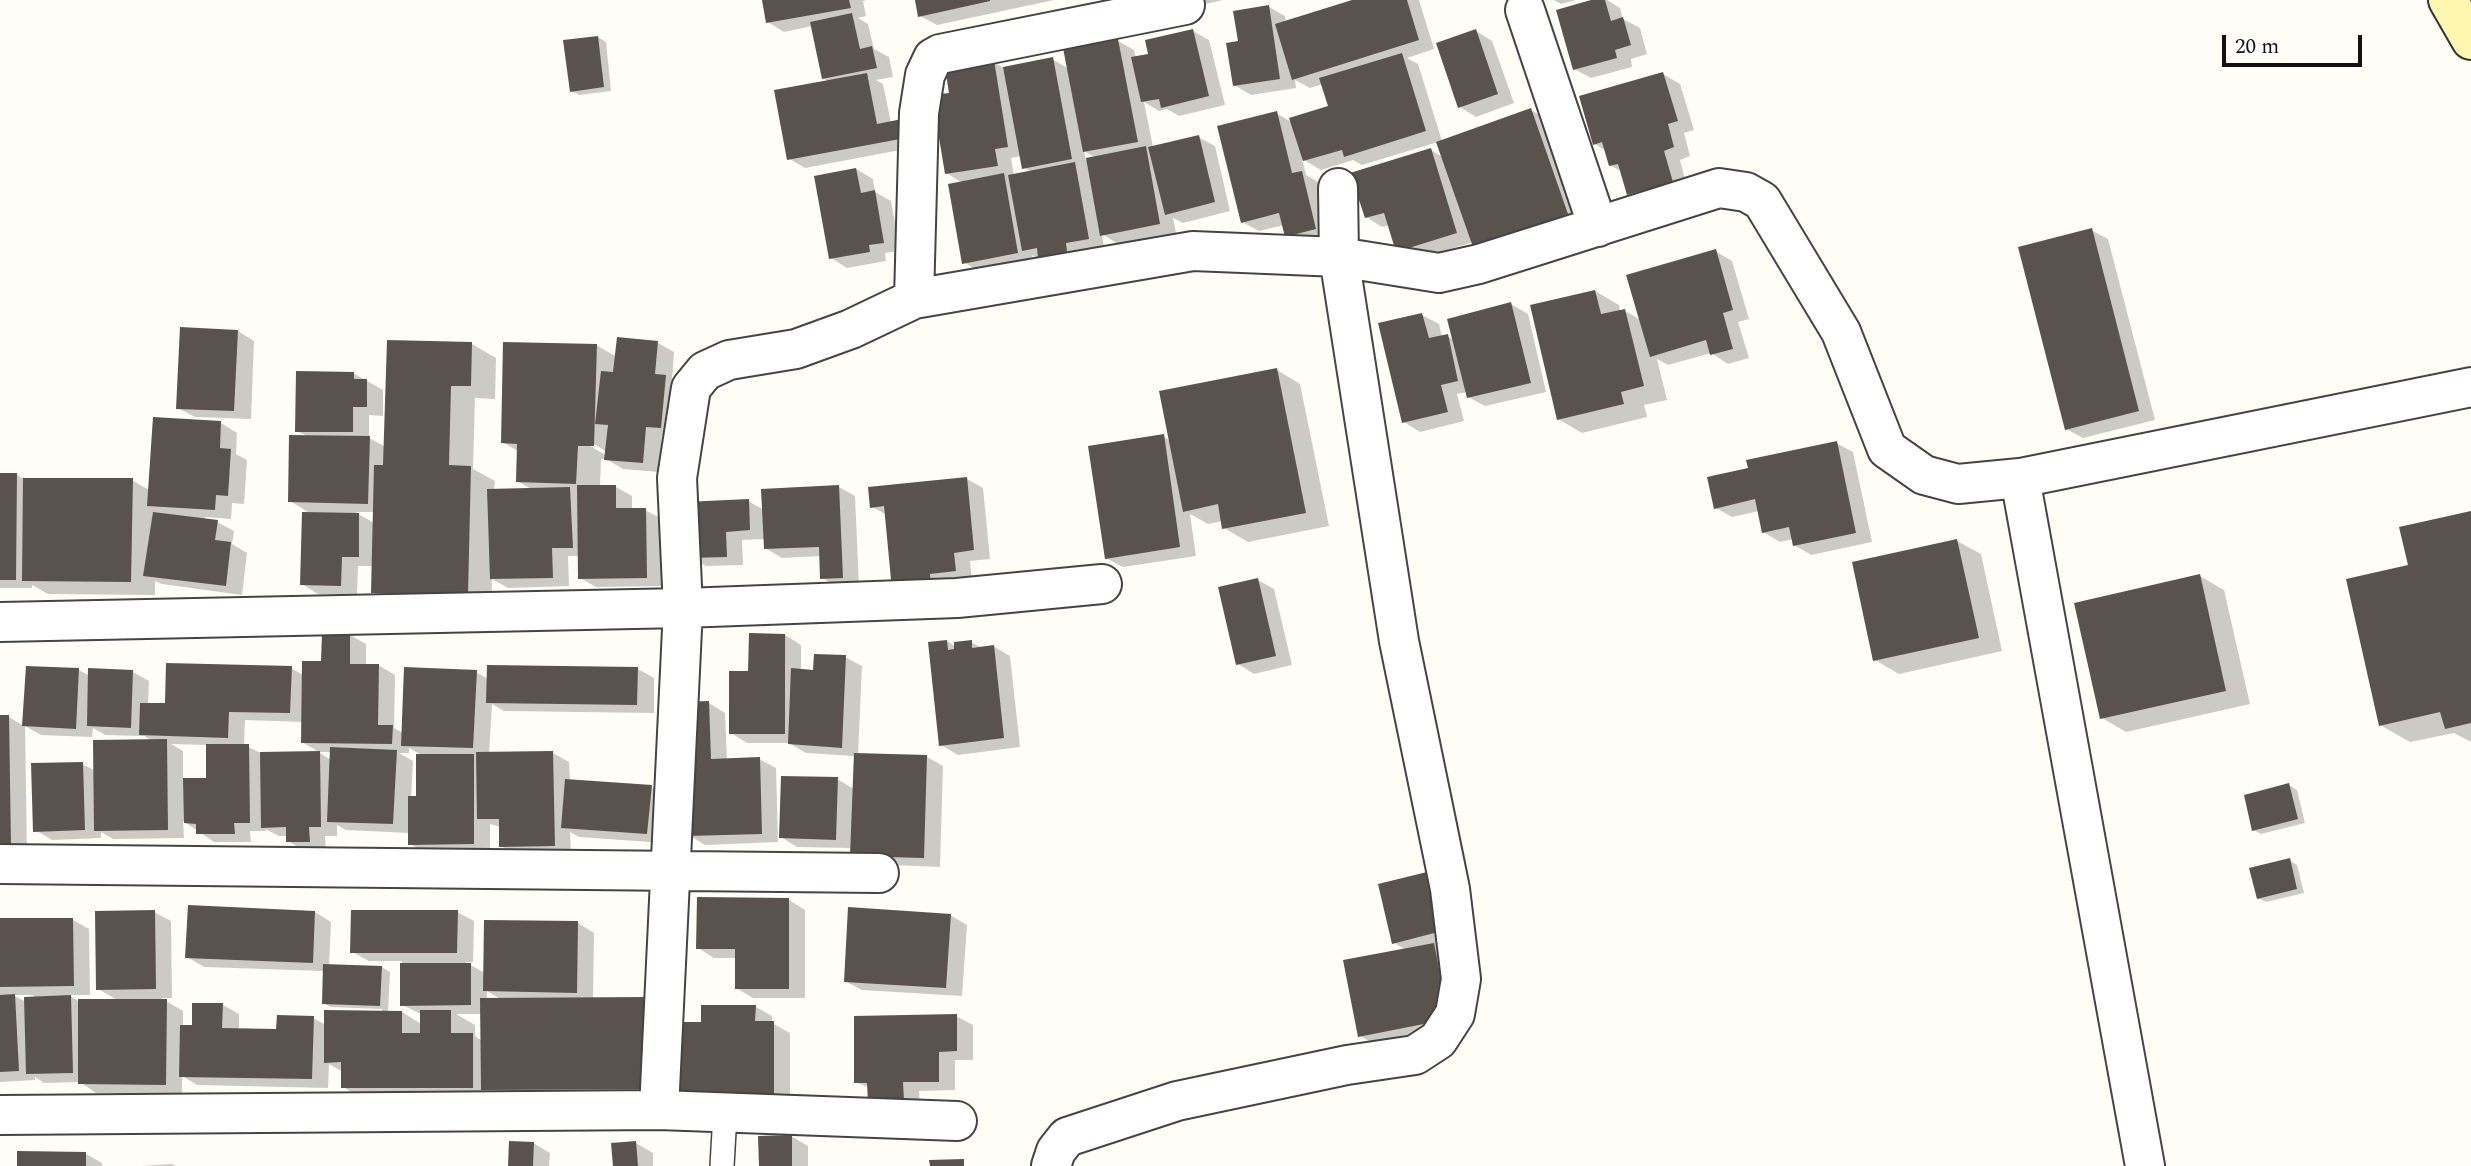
<!DOCTYPE html>
<style>
body{margin:0}
#map{position:relative;width:2471px;height:1166px;overflow:hidden;background:#fffdf5;font-family:Spectral,serif}
canvas{display:block}
.scale{position:absolute;left:2222px;top:35px;width:140px;height:32px;box-sizing:border-box;border:4px solid #111;border-top:0;padding-left:9px;font-size:21px;line-height:24px;white-space:nowrap;color:#111;-webkit-text-stroke:5px #fff;paint-order:stroke}
</style>
<div id="map">
<canvas width="2471" height="1166"></canvas>
<div class="scale">20 m</div>
</div>
<script>
const ctx = document.querySelector('canvas').getContext('2d');
ctx.lineJoin = 'round';
function fillPath(path, color) {
  ctx.fillStyle = color;
  ctx.fill(path, 'evenodd');
}
function toPath(rows) {
  const path = new Path2D();
  for (const r of rows) {
    path.moveTo(r[0], r[1]);
    for (let i = 2; i < r.length; i += 2) path.lineTo(r[i], r[i + 1]);
  }
  return path;
}
function stroke(path, color, width, dash) {
  ctx.strokeStyle = color;
  ctx.lineWidth = width;
  ctx.lineCap = dash ? 'butt' : 'round';
  ctx.setLineDash(dash || []);
  ctx.stroke(path);
}
fillPath(toPath([
 [764,0,867,0,863,1,866,16,858,18,868,24,874,49,889,57,893,77,876,80,883,84,891,123,927,145,805,168,788,158,829,82,823,78,812,26,784,32,768,22],
 [917,0,1054,0,937,25,920,16],
 [1162,0,1223,0,1179,10],
 [1358,0,1419,0,1434,49,1407,58,1418,64,1442,141,1531,110,1555,124,1591,227,1473,242,1414,260,1389,225,1382,227,1366,217,1431,150,1444,158,1438,142,1362,165,1353,160,1321,170,1302,159,1306,175,1318,182,1332,238,1303,245,1286,235,1284,225,1259,231,1242,222,1276,113,1293,123,1330,107,1323,84,1310,88,1295,80,1296,88,1251,95,1234,85,1240,42,1269,7,1285,16,1286,22],
 [1554,0,1576,0,1561,4],
 [1597,0,1607,0,1620,8,1623,19,1640,28,1647,54,1631,59,1632,67,1591,78,1574,69],
 [1193,31,1209,40,1225,105,1179,116,1167,109,1159,111,1144,102,1153,147,1198,137,1215,146,1230,211,1183,223,1173,218,1176,233,1118,244,1102,234,1104,248,1040,259,1032,255,1034,262,980,272,964,262,963,183,946,173,951,94,993,62,1004,68,1052,59,1069,69,1118,41,1134,50,1136,58,1150,55],
 [1084,151,1096,158,1086,160],
 [1021,156,1023,167,1032,172,1014,176,1011,158],
 [1476,31,1492,41,1514,103,1476,117,1460,107],
 [598,37,606,42,611,91,579,95,572,91],
 [1663,74,1680,84,1694,130,1684,133,1690,156,1680,160,1688,191,1645,203,1629,194,1622,172,1610,165,1606,151,1595,144],
 [856,169,873,179,875,192,891,201,900,251,885,253,886,261,847,268,831,258],
 [2091,230,2108,239,2155,420,2083,438,2066,429],
 [1715,251,1732,261,1749,319,1738,322,1749,358,1728,364,1711,353,1668,365,1657,359,1667,400,1644,405,1647,417,1582,433,1558,419,1595,291,1619,305,1620,312,1625,311,1641,320],
 [1511,304,1528,314,1546,392,1485,406,1468,397,1467,392,1457,394,1464,421,1420,432,1404,422,1422,315,1439,324,1442,337,1447,336,1454,340],
 [238,331,254,341,251,419,195,417,178,408],
 [658,343,674,352,672,380,682,386,677,436,662,435,659,472,623,469,606,459,601,459,600,487,616,487,632,496,632,510,645,510,662,519,663,586,596,587,580,578,580,556,568,556,569,586,508,588,492,579,491,608,396,606,372,592,373,566,358,566,357,595,318,594,302,584,311,514,290,501,309,437,297,431,353,373,383,390,383,416,369,415,369,438,386,447,472,344,496,358,495,399,475,398,473,469,495,481,494,491,533,490,517,481,518,451,502,442,596,345,617,357],
 [587,440,607,452,607,456,585,443],
 [355,512,374,512,374,523],
 [1277,370,1300,384,1329,526,1248,542,1224,528,1222,521,1208,524,1190,514,1196,556,1123,567,1106,558,1163,436,1171,441],
 [221,423,237,433,236,454,247,460,244,504,232,503,231,519,205,517,205,520,217,522,234,531,232,544,247,553,242,595,162,584,155,581,155,595,48,594,32,585,32,588,0,588,0,475,17,475,25,480,132,480,149,490],
 [1836,443,1853,452,1872,542,1811,555,1794,545,1793,539,1780,542,1763,532,1759,511,1732,517,1716,508,1750,470],
 [967,479,983,488,990,559,970,561,972,580,911,599,887,515,872,507],
 [839,487,855,496,859,587,839,587,822,578,821,556,782,558,765,548,765,539,742,540,743,565,706,566,689,557,748,501,764,510],
 [2471,513,2471,742,2454,733,2410,742,2380,725,2410,567],
 [1957,541,1981,554,2002,651,1899,674,1875,660],
 [2200,576,2224,590,2250,704,2126,732,2102,718],
 [1258,580,1274,589,1292,665,1254,674,1238,664],
 [350,635,366,644,366,665,378,665,395,675,394,728,403,733,476,672,488,679,488,667,638,669,654,678,654,713,504,711,492,704,489,754,553,753,569,762,570,781,651,787,668,797,664,843,579,837,570,832,571,855,517,855,501,846,501,827,490,824,490,853,426,853,410,844,410,833,346,830,337,825,337,836,325,836,326,851,304,851,288,841,288,836,279,836,265,829,266,831,250,831,251,842,214,842,183,821,184,838,113,839,101,832,101,838,52,840,35,830,82,764,96,771,153,741,144,736,105,735,93,728,92,737,41,735,25,726,27,854,0,855,0,717,9,717,24,726,27,668,79,670,90,676,133,672,149,681,148,705,166,705,291,668,303,675,323,663],
 [245,720,303,722,302,742,319,752,332,752,331,760,320,753,263,754,244,745],
 [171,744,208,745,207,780,183,780,183,751],
 [409,748,423,756,417,798,411,798,413,761,399,753,409,753],
 [785,635,801,645,801,671,815,671,845,657,862,666,858,755,927,757,943,766,940,867,869,864,852,848,797,847,781,837,837,779,854,789,855,756,806,753,789,743,747,743,731,733,750,672],
 [947,641,956,647,971,642,982,648,993,646,1010,656,1020,747,958,755,941,745],
 [709,703,725,713,727,760,759,759,776,768,778,842,705,845,689,835],
 [2289,785,2297,790,2305,823,2261,834,2253,830],
 [2289,860,2297,865,2304,893,2266,902,2258,898],
 [1380,886,1458,940,1436,945,1451,954,1465,1028,1376,1045,1360,1036,1406,950,1393,942],
 [789,900,805,910,805,998,753,998,736,988,737,958,714,958,698,948],
 [154,912,171,921,172,998,161,998,183,1011,183,1026,193,1027,194,1004,223,1005,239,1014,239,1030,278,1031,313,1018,326,1025,382,1012,382,1009,331,1007,323,1003,324,971,204,967,187,957,315,912,331,922,329,966,382,967,390,972,388,1012,402,1012,421,1024,421,1014,402,1005,402,961,369,961,352,952,457,912,474,921,473,962,465,962,485,973,578,923,594,933,593,999,664,1098,367,1101,343,1087,343,1072,329,1064,328,1088,197,1085,182,1076,182,1093,96,1093,80,1082,44,1083,35,1077,35,1080,0,1082,0,920,73,920,89,929,90,995,68,995,78,1001,119,1001,98,989],
 [487,991,502,1000,487,1000],
 [13,995,33,995,34,998,26,1002],
 [456,1014,482,1014,482,1041,475,1036,475,1025],
 [950,915,967,925,962,996,862,990,845,981],
 [756,1007,772,1016,772,1023,790,1033,790,1103,688,1104,702,1024],
 [956,1016,973,1025,973,1060,955,1060,955,1090,919,1091,920,1110,856,1082],
 [791,1136,808,1146,808,1166,761,1166],
 [533,1143,550,1153,549,1166,510,1166],
 [636,1143,653,1153,653,1166,614,1166],
 [86,1154,102,1163,102,1166,18,1166],
 [172,1164,175,1166,142,1166]
]), '#0003');
fillPath(toPath([
 [762,0,849,0,851,8,766,23],
 [915,0,990,0,990,1,918,17],
 [1352,0,1407,0,1419,40,1292,80,1275,24],
 [1591,0,1605,0,1611,21,1623,17,1631,45,1615,50,1617,58,1573,70,1556,10],
 [1269,5,1280,79,1233,86,1226,43,1238,41,1233,11],
 [852,13,860,49,872,46,877,68,822,79,810,22],
 [1193,29,1209,96,1161,108,1159,99,1141,102,1131,57,1148,54,1145,40],
 [1476,29,1498,94,1458,108,1436,43],
 [598,36,604,87,570,92,563,40],
 [1118,39,1138,142,1083,152,1063,48],
 [1402,53,1426,131,1344,157,1342,150,1303,161,1289,118,1328,106,1319,78],
 [1053,57,1072,159,1022,169,1003,67],
 [994,60,1008,147,995,149,998,166,945,174,932,95,949,93,945,68],
 [1663,72,1678,121,1668,124,1674,147,1664,151,1673,182,1627,195,1618,164,1609,166,1602,142,1593,145,1579,96],
 [867,73,877,124,907,118,911,137,787,160,774,90],
 [1531,108,1568,214,1473,247,1436,142],
 [1277,111,1292,173,1302,171,1316,229,1285,237,1279,213,1241,223,1217,126],
 [1199,135,1215,202,1165,215,1148,147],
 [1146,146,1160,224,1100,236,1086,158],
 [1431,148,1457,233,1396,252,1384,213,1365,218,1350,173],
 [1075,162,1089,239,1066,243,1068,260,1039,266,1037,248,1022,251,1008,175],
 [856,168,861,193,875,190,884,243,869,245,870,252,829,259,814,176],
 [1004,173,1018,253,962,264,948,184],
 [2092,228,2139,411,2065,430,2018,247],
 [1716,249,1733,310,1723,313,1733,349,1710,355,1706,340,1650,357,1626,275],
 [1595,290,1601,314,1625,309,1644,386,1621,392,1624,404,1557,420,1530,305],
 [1511,302,1531,383,1467,398,1447,319],
 [1422,313,1429,338,1448,334,1458,381,1441,385,1448,412,1402,423,1378,323],
 [180,327,238,330,234,411,176,409],
 [617,337,658,341,655,374,666,375,661,428,646,427,643,463,604,460,608,425,595,424,601,371,613,372],
 [387,340,472,342,471,386,451,386,449,465,471,466,468,595,371,593,374,465,383,465],
 [503,342,597,344,594,446,578,446,576,484,516,482,517,444,501,443],
 [1277,368,1306,513,1222,529,1218,504,1183,512,1159,391],
 [296,371,354,372,354,379,367,379,367,407,353,407,353,432,295,432],
 [153,417,221,421,220,448,231,449,228,496,216,495,215,510,147,506],
 [1164,434,1180,547,1105,559,1088,446],
 [289,435,370,436,368,504,288,502],
 [1837,441,1856,533,1793,546,1789,527,1762,533,1755,499,1714,509,1707,477,1748,468,1746,460],
 [0,473,17,473,16,580,0,580],
 [967,477,974,550,954,553,956,571,930,574,931,587,892,590,884,506,870,508,868,487],
 [23,478,133,478,131,582,22,581],
 [577,485,616,485,616,508,646,508,647,578,578,579],
 [839,485,843,578,820,579,819,547,764,549,761,489],
 [570,487,573,548,552,548,553,578,490,579,487,489],
 [749,499,750,530,726,532,727,557,688,558,685,502],
 [2471,511,2471,723,2445,729,2440,712,2379,726,2346,579,2408,565,2399,527],
 [153,512,218,520,215,540,231,542,226,586,143,576],
 [302,512,359,513,359,557,342,557,341,586,300,585],
 [1957,539,1979,638,1873,661,1852,562],
 [2200,574,2226,691,2100,719,2074,603],
 [1258,578,1276,656,1236,665,1218,587],
 [322,633,350,633,350,664,379,664,378,725,393,725,392,744,301,743,302,661,321,661],
 [749,633,785,634,785,734,729,734,729,671,748,671],
 [947,640,948,650,954,649,954,642,972,640,972,648,994,645,1004,738,939,746,928,642],
 [814,654,846,655,842,748,788,744,791,668,813,670],
 [166,663,292,666,290,713,229,712,228,738,139,735,140,703,165,703],
 [487,665,638,667,637,705,486,703],
 [26,666,79,668,76,729,22,726],
 [404,667,477,670,473,748,401,746],
 [88,668,133,670,131,728,87,726],
 [709,701,711,759,760,757,762,834,687,836,682,702],
 [0,715,9,715,11,846,0,846],
 [167,739,168,830,94,831,93,740],
 [206,744,249,744,250,823,234,823,235,834,196,834,196,824,184,823,183,778,206,778],
 [330,747,397,750,393,824,327,822],
 [320,751,321,827,309,827,310,842,286,842,286,827,261,828,260,752],
 [553,751,555,846,499,847,499,819,477,819,476,752],
 [854,753,927,755,924,858,850,856],
 [416,754,474,754,474,844,408,845,408,796,416,796],
 [83,762,85,830,33,832,31,763],
 [781,776,838,777,836,840,779,838],
 [565,779,652,785,647,834,561,828],
 [2289,783,2298,819,2252,831,2244,795],
 [2290,858,2297,889,2257,899,2249,868],
 [1427,872,1442,931,1392,944,1378,884],
 [697,897,789,898,789,989,735,989,735,949,696,949],
 [188,905,315,911,313,963,185,958],
 [848,907,951,914,946,988,844,982],
 [155,910,156,989,96,990,95,911],
 [351,910,458,910,457,953,350,953],
 [0,918,73,918,74,986,0,987],
 [484,920,578,921,577,993,483,991],
 [1434,943,1449,1019,1358,1037,1343,960],
 [400,963,471,963,471,1005,400,1006],
 [323,964,382,966,380,1006,322,1004],
 [15,994,19,1071,0,1072,0,995],
 [71,995,73,1073,26,1074,24,997],
 [648,997,648,1089,481,1090,480,998],
 [78,999,167,999,166,1085,78,1084],
 [192,1003,223,1003,222,1028,276,1029,277,1015,314,1016,312,1079,179,1077,180,1025,192,1025],
 [701,1005,756,1005,755,1021,774,1021,774,1095,669,1095,670,1022,701,1022],
 [324,1010,402,1011,402,1033,420,1033,420,1010,451,1010,451,1033,473,1033,473,1088,341,1088,341,1062,324,1063],
 [957,1014,957,1051,939,1052,939,1082,903,1082,904,1101,868,1102,867,1083,854,1083,854,1016],
 [792,1135,792,1166,759,1166,758,1136],
 [509,1141,534,1142,533,1166,508,1166],
 [636,1141,638,1166,613,1166,611,1143],
 [17,1151,86,1152,86,1166,17,1166],
 [964,1159,964,1166,930,1166,929,1160]
]), '#5a524d');
const service = toPath([
 [722,1166,725,1114]
]);
const minor = toPath([
 [1525,10,1598,227],
 [914,299,919,113,925,75,933,58,940,54,1185,5],
 [2020,478,2145,1166],
 [0,622,683,608,957,598,1102,584],
 [0,864,879,873],
 [659,1110,683,608,677,478,691,388,705,371,729,360,796,349,851,329,914,299,1193,251,1339,257,1439,273,1479,264,1719,188,1746,192,1762,201,1841,332,1887,449,1924,475,1958,484,2020,478,2471,387],
 [0,1115,659,1110,957,1121],
 [1051,1166,1056,1151,1067,1137,1177,1101,1347,1065,1415,1055,1438,1040,1455,1014,1461,979,1450,889,1399,641,1339,257,1338,188]
]);
const secondary = toPath([
 [2448,0,2471,40]
]);
stroke(service, '#444', 26);
stroke(minor, '#444', 42);
stroke(secondary, '#333', 42);
stroke(service, '#fff', 23);
stroke(minor, '#fff', 38);
stroke(secondary, '#fff6b0', 38);
</script>
